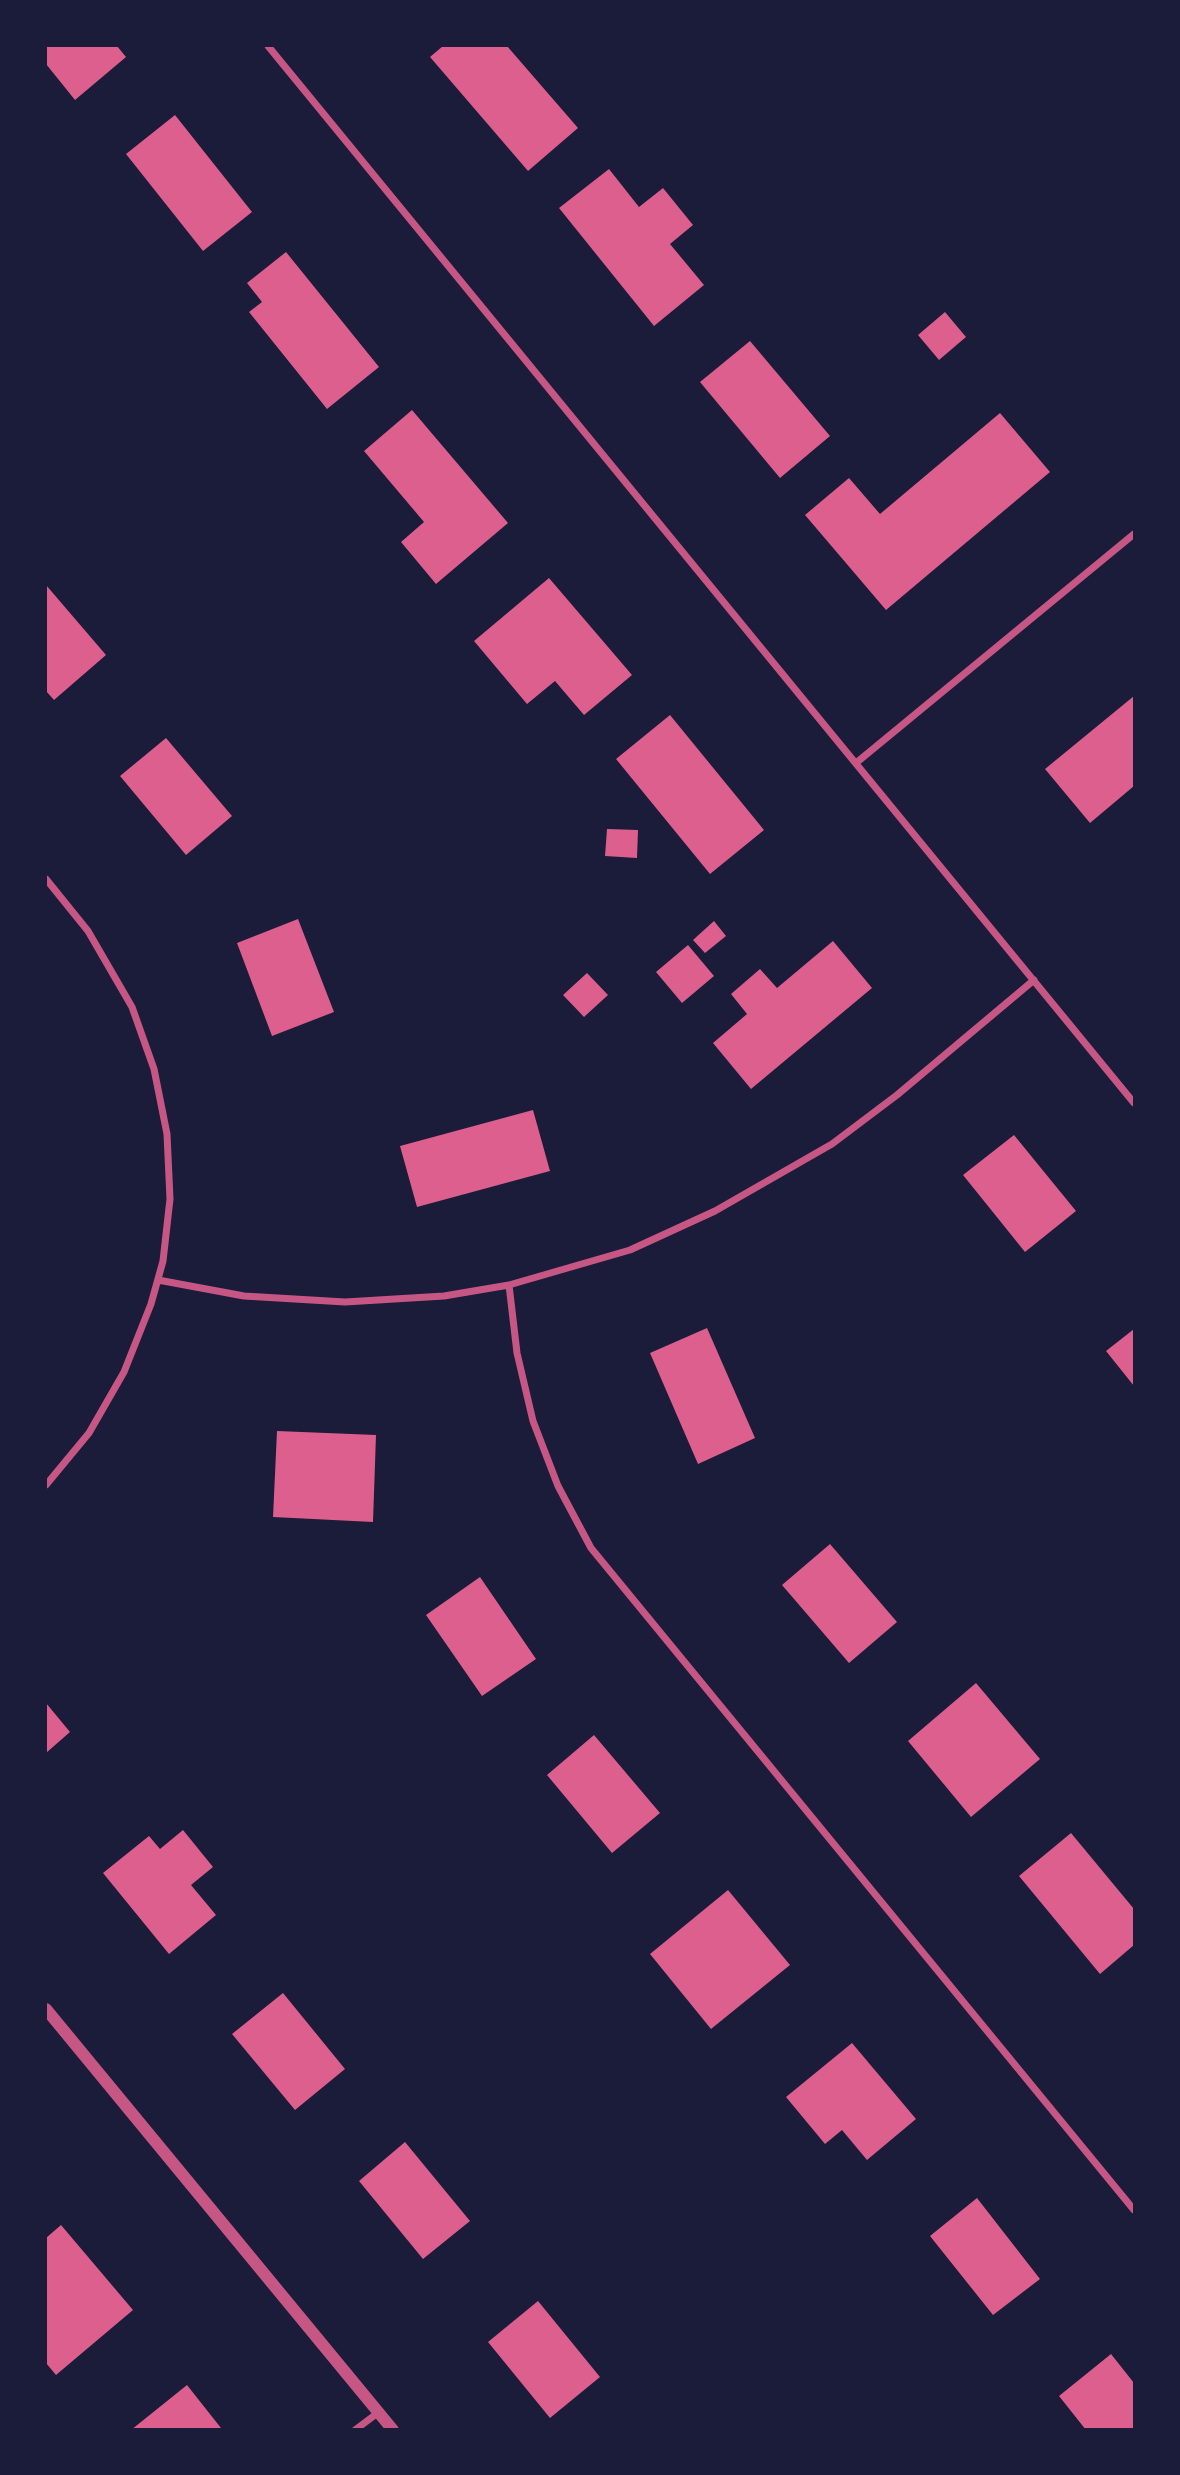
<!DOCTYPE html>
<style>
body{margin:0}
#map{position:relative;width:1180px;height:2475px;overflow:hidden;background:#1b1b3a;font-family:"Exo 2",sans-serif}
canvas{display:block}
.frame{position:absolute;inset:0;border:47px solid #1b1b3a;pointer-events:none}
</style>
<div id="map">
<canvas width="1180" height="2475"></canvas>
<div class="frame"></div>
</div>
<script>
const ctx = document.querySelector('canvas').getContext('2d');
ctx.lineJoin = 'round';
function fillPath(path, color) {
  ctx.fillStyle = color;
  ctx.fill(path, 'evenodd');
}
function toPath(rows) {
  const path = new Path2D();
  for (const r of rows) {
    path.moveTo(r[0], r[1]);
    for (let i = 2; i < r.length; i += 2) path.lineTo(r[i], r[i + 1]);
  }
  return path;
}
function stroke(path, color, width, dash) {
  ctx.strokeStyle = color;
  ctx.lineWidth = width;
  ctx.lineCap = dash ? 'butt' : 'round';
  ctx.setLineDash(dash || []);
  ctx.stroke(path);
}
fillPath(toPath([
 [46,46,117,46,126,57,75,100,46,64],
 [443,46,507,46,578,128,528,171,430,57],
 [175,115,252,212,203,251,126,154],
 [609,169,639,207,663,188,693,225,670,244,704,285,654,326,559,208],
 [286,252,379,367,327,409,249,312,262,302,247,283],
 [945,312,966,337,939,360,918,335],
 [750,341,830,436,780,478,700,382],
 [412,410,508,523,436,584,401,542,424,522,364,451],
 [1000,413,1050,472,886,610,805,515,849,478,880,514],
 [549,578,632,675,584,715,555,681,527,704,474,641],
 [46,585,106,655,54,700,46,691],
 [1134,696,1134,786,1090,823,1045,769],
 [670,715,764,830,710,874,616,759],
 [166,738,232,816,186,855,120,776],
 [607,829,638,830,637,858,605,856],
 [298,919,334,1012,272,1036,237,943],
 [714,921,726,936,705,953,693,940],
 [833,941,872,988,751,1089,713,1043,747,1014,731,994,760,969,777,988],
 [688,945,714,976,682,1003,656,972],
 [587,973,608,995,584,1017,563,995],
 [533,1110,550,1171,417,1207,400,1146],
 [1014,1135,1076,1211,1025,1252,963,1175],
 [707,1328,755,1438,698,1464,650,1353],
 [1134,1329,1134,1386,1106,1351],
 [277,1431,376,1435,373,1522,273,1517],
 [830,1544,897,1622,849,1663,782,1585],
 [480,1577,536,1659,482,1696,426,1615],
 [976,1683,1040,1759,971,1817,908,1741],
 [46,1703,70,1732,46,1753],
 [594,1735,660,1813,612,1853,547,1775],
 [183,1830,213,1867,191,1885,216,1915,169,1954,103,1873,149,1836,160,1849],
 [1071,1833,1134,1909,1134,1945,1100,1974,1019,1876],
 [728,1890,790,1965,711,2029,650,1954],
 [283,1993,345,2069,295,2110,232,2034],
 [852,2043,916,2119,867,2160,842,2130,825,2144,786,2097],
 [405,2142,470,2221,423,2259,359,2181],
 [977,2198,1040,2279,993,2315,930,2236],
 [61,2225,133,2310,56,2375,46,2363,46,2238],
 [538,2301,600,2377,550,2418,488,2342],
 [1111,2354,1134,2383,1134,2430,1086,2430,1059,2396],
 [187,2385,221,2428,219,2430,131,2430]
]), '#dd5f8e');
stroke(toPath([
 [268,46,1134,1103],
 [856,763,1134,534],
 [46,879,88,931,132,1007,154,1069,167,1134,170,1199,163,1261,151,1304,124,1372,89,1433,46,1485],
 [158,1280,244,1296,345,1302,444,1296,509,1285,630,1250,715,1211,832,1144,897,1095,1034,980],
 [509,1285,517,1353,533,1421,558,1486,591,1548,1134,2210],
 [355,2430,379,2412]
]), '#c65784', 7);
stroke(toPath([
 [46,2009,393,2430]
]), '#c65784', 12);
</script>
